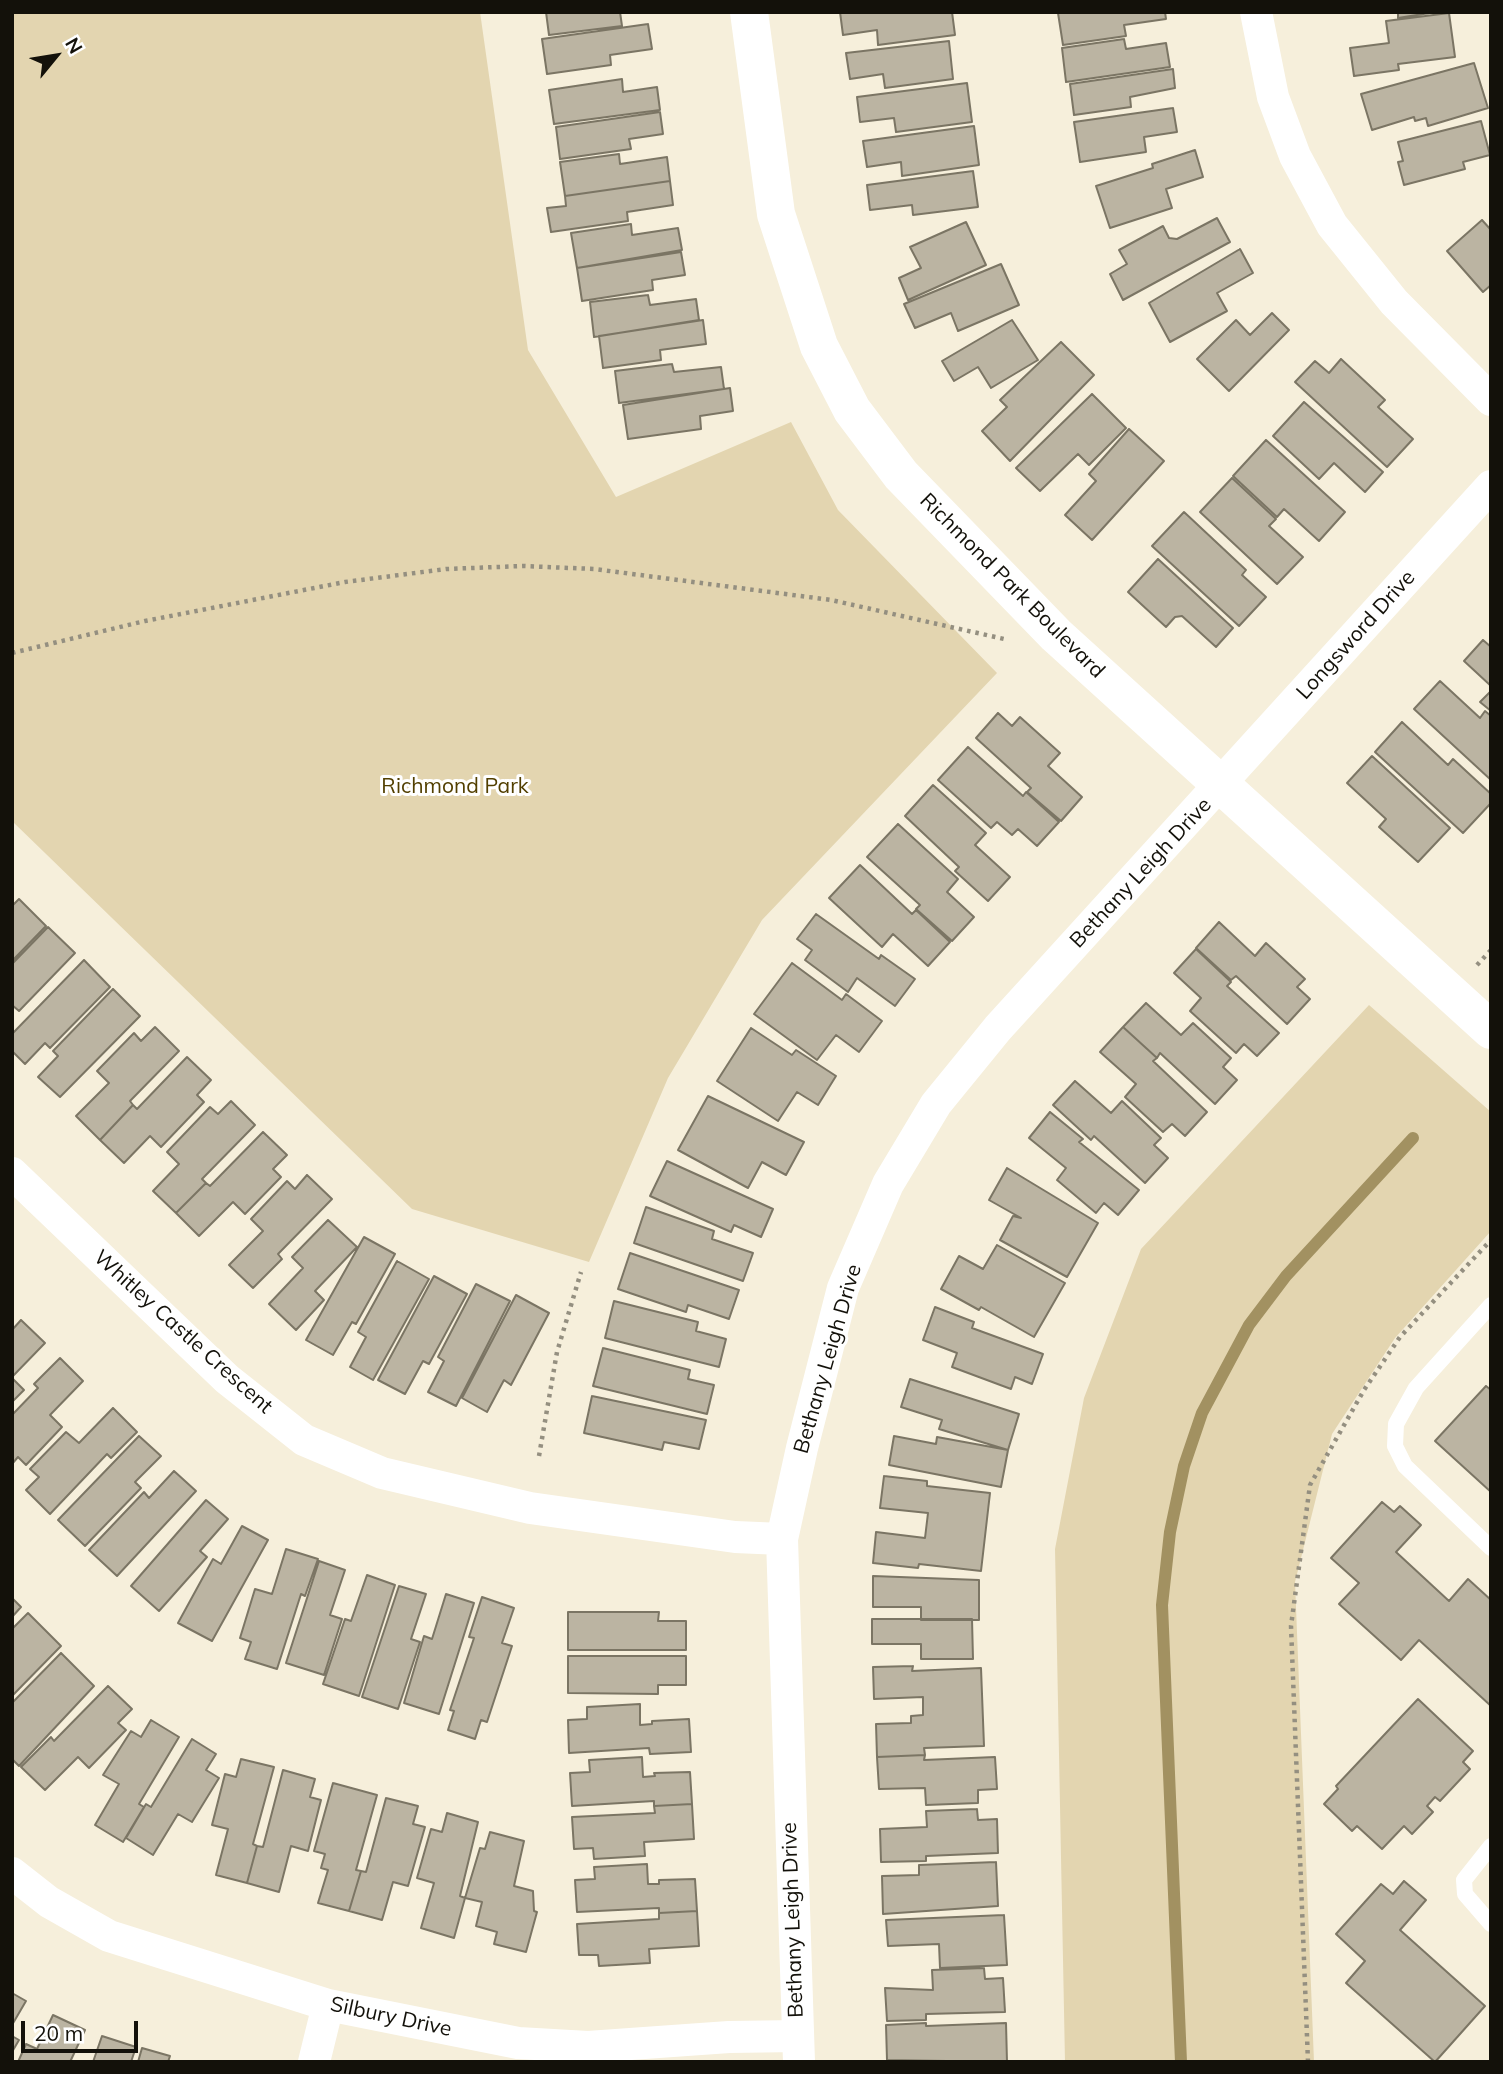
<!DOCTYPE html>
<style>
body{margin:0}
#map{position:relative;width:1503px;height:2074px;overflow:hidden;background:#f6efdb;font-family:Mulish,sans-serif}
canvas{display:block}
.frame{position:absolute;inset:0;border:14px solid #13110a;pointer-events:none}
.north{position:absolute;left:21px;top:21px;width:70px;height:70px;-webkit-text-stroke:5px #fff;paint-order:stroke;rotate:60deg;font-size:19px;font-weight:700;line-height:28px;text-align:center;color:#13110a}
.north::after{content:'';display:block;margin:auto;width:24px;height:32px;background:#13110a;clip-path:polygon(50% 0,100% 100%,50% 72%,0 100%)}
.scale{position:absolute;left:21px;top:2021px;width:117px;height:32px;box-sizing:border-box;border:4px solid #13110a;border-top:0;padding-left:9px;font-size:21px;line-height:24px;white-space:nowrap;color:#13110a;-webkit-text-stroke:5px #fff;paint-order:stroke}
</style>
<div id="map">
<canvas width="1503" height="2074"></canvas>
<div class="frame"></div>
<div class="north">N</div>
<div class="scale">20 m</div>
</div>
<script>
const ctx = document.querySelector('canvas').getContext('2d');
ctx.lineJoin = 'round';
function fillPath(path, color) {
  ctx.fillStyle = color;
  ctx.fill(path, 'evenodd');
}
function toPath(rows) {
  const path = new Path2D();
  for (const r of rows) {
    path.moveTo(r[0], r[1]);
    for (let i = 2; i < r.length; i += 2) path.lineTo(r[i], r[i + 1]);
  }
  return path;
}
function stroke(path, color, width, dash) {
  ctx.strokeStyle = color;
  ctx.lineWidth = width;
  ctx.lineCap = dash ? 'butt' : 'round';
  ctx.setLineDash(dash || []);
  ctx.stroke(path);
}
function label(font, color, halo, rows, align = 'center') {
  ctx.font = font + ' Mulish,sans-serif';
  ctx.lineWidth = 6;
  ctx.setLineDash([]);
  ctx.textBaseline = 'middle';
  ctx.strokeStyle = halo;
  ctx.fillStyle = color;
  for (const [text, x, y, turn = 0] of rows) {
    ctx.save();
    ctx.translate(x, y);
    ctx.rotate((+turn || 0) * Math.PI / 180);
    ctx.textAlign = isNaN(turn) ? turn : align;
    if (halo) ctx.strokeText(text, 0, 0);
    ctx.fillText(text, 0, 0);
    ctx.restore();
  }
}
fillPath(toPath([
 [12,12,480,12,528,350,616,497,791,422,838,510,997,673,762,920,668,1078,589,1262,412,1209,12,821],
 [1369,1005,1491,1112,1491,1231,1395,1338,1332,1434,1295,1582,1314,2062,1065,2062,1055,1549,1084,1398,1141,1249]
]), '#e3d5b0');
stroke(toPath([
 [1181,2062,1162,1605,1170,1532,1184,1466,1202,1413,1249,1325,1286,1276,1413,1138]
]), '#a29161', 12);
const building = toPath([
 [546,12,620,12,622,26,549,35,546,12],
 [840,12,952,12,955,35,878,45,877,30,843,35,840,12],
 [1165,12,1166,19,1124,25,1126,36,1063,45,1058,13,1165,12],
 [1398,12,1436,12,1398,18,1398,12],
 [1449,13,1455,57,1398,64,1399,70,1354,76,1350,48,1389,43,1386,21,1449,13],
 [648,24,652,49,610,55,611,65,547,74,542,39,648,24],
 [1124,39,1126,49,1166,43,1170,67,1066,82,1062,48,1124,39],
 [949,41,953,79,885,88,883,74,850,79,846,53,949,41],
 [1474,63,1488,108,1428,126,1426,118,1415,121,1414,117,1372,130,1361,94,1474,63],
 [1173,69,1175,88,1130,97,1131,107,1074,115,1070,84,1173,69],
 [622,79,623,92,657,87,660,110,554,124,549,90,622,79],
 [967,83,972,122,896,132,894,118,860,122,857,97,967,83],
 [1173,108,1177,132,1144,137,1146,152,1080,162,1074,122,1173,108],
 [660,112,663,134,629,139,631,149,560,159,556,127,660,112],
 [1481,121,1490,155,1463,162,1465,169,1404,185,1398,162,1403,161,1398,142,1481,121],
 [974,126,979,165,902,176,901,162,867,167,863,141,974,126],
 [1195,150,1203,177,1166,189,1172,208,1110,228,1096,186,1153,168,1152,164,1195,150],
 [619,154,620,164,667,157,670,181,565,196,560,162,619,154],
 [973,171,978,207,913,215,912,205,870,210,867,185,973,171],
 [670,181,673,205,627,212,628,221,551,232,547,208,566,206,565,196,670,181],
 [1217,218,1230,242,1123,300,1110,274,1127,264,1119,250,1163,226,1169,238,1177,239,1217,218],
 [1482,220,1491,230,1491,285,1483,292,1447,251,1482,220],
 [966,222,986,265,908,300,899,278,921,268,910,247,966,222],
 [631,224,632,235,678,228,682,250,577,268,571,233,631,224],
 [1240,249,1253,273,1217,293,1227,311,1170,342,1149,303,1240,249],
 [681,252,685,275,652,280,653,290,582,301,577,268,681,252],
 [1001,264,1019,305,958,331,951,313,915,328,904,304,1001,264],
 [648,295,650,305,696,299,699,320,594,337,590,302,648,295],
 [1272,313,1289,330,1229,391,1197,359,1236,320,1250,335,1272,313],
 [703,320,706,344,660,350,661,360,603,368,599,336,703,320],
 [1012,320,1038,360,991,388,978,367,954,381,942,361,1012,320],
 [1061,342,1094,375,1010,461,982,431,1007,407,1000,400,1061,342],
 [1341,359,1385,400,1378,407,1413,439,1387,467,1295,382,1315,361,1329,373,1341,359],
 [672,364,674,372,721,367,724,389,619,403,615,371,672,364],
 [730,388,733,411,700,416,701,429,628,439,623,405,730,388],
 [1092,394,1126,428,1089,465,1078,454,1040,491,1016,468,1092,394],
 [1304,402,1383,472,1365,492,1334,463,1319,479,1273,436,1304,402],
 [1129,429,1164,461,1092,540,1065,515,1096,481,1089,474,1129,429],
 [1266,440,1345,512,1319,541,1284,509,1277,517,1233,476,1266,440],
 [1232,478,1276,519,1269,526,1303,557,1277,584,1200,512,1232,478],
 [1184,512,1246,570,1242,575,1266,597,1239,626,1152,546,1184,512],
 [1158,559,1233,628,1216,647,1182,616,1175,617,1166,627,1128,592,1158,559],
 [1483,640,1491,647,1491,686,1464,661,1483,640],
 [1440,681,1480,718,1485,711,1491,716,1491,780,1414,709,1440,681],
 [1491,691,1491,711,1480,702,1491,691],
 [998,713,1012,726,1020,717,1060,753,1048,766,1082,797,1061,821,1027,792,1031,788,976,738,998,713],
 [1402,722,1448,765,1453,759,1491,794,1491,803,1463,833,1375,752,1402,722],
 [968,747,1023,796,1026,792,1059,822,1037,846,1018,829,1012,835,997,822,991,828,938,780,968,747],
 [1372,756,1450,828,1418,862,1379,827,1386,819,1347,783,1372,756],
 [933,785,986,833,975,845,1010,877,988,901,955,871,959,867,905,816,933,785],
 [898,824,958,879,947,892,974,917,952,941,916,909,920,905,867,857,898,824],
 [860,865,912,914,916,910,950,942,928,966,893,934,882,947,829,898,860,865],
 [19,899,46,926,12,961,12,906,19,899],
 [816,914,879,959,881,955,915,979,895,1006,857,978,848,992,805,960,812,950,797,939,816,914],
 [1219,922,1255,956,1266,943,1305,979,1297,987,1310,999,1287,1024,1236,976,1231,980,1196,948,1219,922],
 [48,927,75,953,19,1011,12,1005,12,964,48,927],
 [1196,949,1231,982,1227,986,1279,1033,1257,1056,1244,1044,1236,1053,1190,1011,1201,998,1174,973,1196,949],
 [84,960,110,987,50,1048,45,1043,25,1064,12,1051,12,1034,84,960],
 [792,963,842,1000,846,994,882,1021,859,1052,836,1035,817,1060,754,1014,792,963],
 [113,989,140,1016,60,1097,38,1077,58,1056,53,1051,113,989],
 [1146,1003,1181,1035,1193,1023,1231,1058,1223,1067,1237,1080,1215,1104,1160,1053,1157,1058,1123,1027,1146,1003],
 [155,1027,179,1051,130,1101,133,1105,100,1140,76,1116,109,1083,97,1071,134,1033,141,1041,155,1027],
 [1123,1027,1157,1058,1153,1061,1207,1112,1185,1136,1172,1124,1163,1132,1125,1097,1136,1084,1100,1052,1123,1027],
 [751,1028,792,1055,796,1050,836,1076,818,1105,797,1092,778,1121,717,1081,751,1028],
 [187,1057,211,1080,197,1095,204,1102,161,1147,150,1136,124,1163,100,1140,133,1105,137,1109,187,1057],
 [1075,1081,1111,1113,1122,1101,1161,1138,1154,1145,1168,1158,1145,1183,1094,1136,1091,1140,1053,1105,1075,1081],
 [708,1096,804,1142,786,1175,762,1162,748,1188,678,1150,708,1096],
 [231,1101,255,1125,202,1179,206,1183,176,1213,153,1191,179,1164,167,1152,210,1107,218,1114,231,1101],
 [1050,1112,1083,1139,1079,1142,1139,1190,1118,1215,1104,1203,1096,1213,1057,1180,1066,1168,1029,1138,1050,1112],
 [263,1132,287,1155,273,1169,281,1177,245,1214,233,1202,199,1236,176,1213,206,1183,210,1186,263,1132],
 [667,1161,773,1209,761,1237,734,1225,731,1232,650,1196,667,1161],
 [1007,1168,1098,1223,1067,1277,1000,1240,1013,1216,1021,1218,989,1200,1007,1168],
 [307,1175,332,1199,278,1254,282,1259,253,1288,229,1265,263,1231,251,1219,287,1181,295,1189,307,1175],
 [646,1207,714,1231,712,1239,753,1253,743,1281,634,1243,646,1207],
 [328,1220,357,1247,315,1291,324,1300,296,1330,269,1304,303,1268,292,1257,328,1220],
 [364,1237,395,1254,356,1324,352,1322,333,1355,306,1340,364,1237],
 [997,1245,1065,1283,1034,1337,981,1307,979,1310,941,1289,959,1256,983,1269,997,1245],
 [630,1253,739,1290,729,1319,688,1305,686,1312,618,1289,630,1253],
 [397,1261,429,1279,373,1380,350,1367,366,1337,358,1332,397,1261],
 [434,1276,467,1294,429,1364,423,1361,405,1394,378,1380,434,1276],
 [476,1284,510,1301,456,1406,428,1392,444,1361,438,1357,476,1284],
 [516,1295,549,1313,511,1385,504,1380,487,1412,462,1398,516,1295],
 [614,1301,698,1322,696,1331,726,1339,719,1367,605,1338,614,1301],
 [935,1307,974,1322,972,1328,1043,1354,1032,1384,1015,1377,1011,1389,952,1367,957,1353,923,1340,935,1307],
 [21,1320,45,1343,12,1377,12,1330,21,1320],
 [603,1348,690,1370,688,1379,714,1385,707,1414,593,1386,603,1348],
 [60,1358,83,1381,50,1415,62,1427,26,1465,18,1457,12,1464,12,1415,38,1388,34,1384,60,1358],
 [12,1378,24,1390,12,1402,12,1378],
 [910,1379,1019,1414,1008,1450,939,1429,942,1420,901,1407,910,1379],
 [1486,1386,1491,1390,1491,1492,1435,1441,1486,1386],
 [592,1396,706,1420,699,1449,664,1442,662,1450,584,1433,592,1396],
 [113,1408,137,1432,111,1458,107,1454,50,1514,26,1490,39,1477,30,1469,66,1432,79,1443,113,1408],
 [139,1436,161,1456,135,1482,141,1488,85,1546,58,1520,139,1436],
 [894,1436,936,1444,937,1437,1008,1450,1001,1487,889,1465,894,1436],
 [174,1471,196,1491,117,1576,89,1550,144,1492,149,1498,174,1471],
 [884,1476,927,1481,927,1486,990,1493,981,1571,919,1564,918,1568,873,1563,876,1532,925,1538,928,1513,880,1508,884,1476],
 [206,1500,228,1519,200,1551,207,1557,159,1611,131,1586,206,1500],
 [1382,1502,1394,1512,1400,1506,1421,1525,1396,1552,1449,1601,1468,1579,1491,1600,1491,1706,1419,1640,1401,1660,1339,1604,1359,1583,1331,1558,1382,1502],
 [242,1526,268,1540,212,1641,178,1623,213,1559,221,1564,242,1526],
 [286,1549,318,1559,305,1596,301,1594,277,1669,245,1659,251,1642,240,1638,255,1589,272,1594,286,1549],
 [319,1561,345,1570,330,1615,342,1619,324,1675,286,1663,319,1561],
 [367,1575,395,1585,359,1696,323,1684,345,1619,351,1621,367,1575],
 [873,1576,979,1580,979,1620,921,1620,921,1607,873,1607,873,1576],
 [399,1586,426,1594,411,1639,420,1642,398,1709,362,1697,399,1586],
 [446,1594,474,1603,439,1714,404,1703,424,1636,432,1639,446,1594],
 [482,1597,514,1608,502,1643,512,1646,487,1722,481,1720,475,1739,448,1730,454,1711,450,1710,474,1638,469,1637,482,1597],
 [12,1598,21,1607,12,1617,12,1598],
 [568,1612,659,1612,658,1621,686,1621,686,1650,568,1650,568,1612],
 [28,1613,61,1646,12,1696,12,1629,28,1613],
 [872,1619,972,1619,973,1659,921,1659,921,1644,872,1644,872,1619],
 [61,1653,94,1686,19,1766,12,1759,12,1703,61,1653],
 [568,1656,686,1656,686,1685,658,1685,658,1694,568,1693,568,1656],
 [913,1666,912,1671,981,1668,984,1746,924,1748,925,1755,877,1757,876,1724,911,1723,911,1716,923,1715,923,1697,874,1699,873,1667,913,1666],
 [108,1686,132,1709,118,1723,126,1730,89,1768,78,1757,45,1790,21,1767,51,1737,54,1741,108,1686],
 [1418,1699,1473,1751,1463,1762,1470,1769,1440,1801,1435,1797,1427,1806,1433,1812,1412,1834,1404,1826,1382,1849,1357,1826,1352,1831,1324,1804,1338,1789,1336,1786,1418,1699],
 [640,1704,640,1725,652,1724,652,1721,689,1719,691,1752,650,1754,649,1748,569,1753,568,1720,587,1719,587,1707,640,1704],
 [151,1720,179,1737,139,1804,144,1807,123,1842,95,1825,119,1784,103,1775,131,1731,141,1737,151,1720],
 [192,1739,216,1754,206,1770,219,1778,192,1822,178,1814,153,1855,126,1838,146,1804,151,1807,192,1739],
 [925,1755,924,1760,995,1757,997,1789,978,1790,978,1803,926,1805,925,1788,879,1789,877,1757,925,1755],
 [642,1757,643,1777,655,1776,654,1773,690,1772,692,1804,654,1806,654,1801,572,1806,570,1773,590,1772,589,1760,642,1757],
 [241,1759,274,1767,253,1844,257,1846,247,1883,216,1875,228,1829,212,1825,225,1774,236,1777,241,1759],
 [283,1770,315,1779,310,1797,321,1800,308,1851,291,1846,279,1892,247,1883,257,1846,263,1847,283,1770],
 [333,1783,377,1795,356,1870,361,1871,349,1911,318,1903,328,1870,321,1868,325,1854,314,1851,333,1783],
 [386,1798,418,1806,413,1824,425,1827,408,1886,393,1882,382,1920,349,1911,361,1871,366,1872,386,1798],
 [692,1804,694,1839,644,1842,645,1856,594,1859,593,1848,574,1849,572,1817,655,1813,654,1806,692,1804],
 [977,1809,978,1820,997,1819,998,1853,926,1856,926,1861,881,1862,880,1829,927,1827,926,1811,977,1809],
 [447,1813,478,1822,460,1896,465,1898,454,1938,421,1928,434,1883,417,1878,431,1829,442,1832,447,1813],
 [490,1832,524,1841,514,1886,533,1891,534,1911,537,1912,526,1952,494,1944,497,1932,476,1926,482,1902,465,1898,480,1848,485,1849,490,1832],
 [996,1862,998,1906,883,1914,882,1876,919,1875,919,1865,996,1862],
 [647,1864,648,1884,659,1884,659,1880,695,1879,697,1911,659,1913,659,1908,577,1912,575,1880,595,1879,594,1867,647,1864],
 [1404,1881,1426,1900,1400,1930,1485,2006,1435,2062,1346,1983,1365,1961,1336,1934,1381,1884,1393,1894,1404,1881],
 [697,1911,699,1946,649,1949,650,1963,599,1966,598,1955,579,1955,577,1924,659,1919,659,1913,697,1911],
 [1004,1915,1007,1965,940,1968,939,1944,888,1946,886,1920,1004,1915],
 [984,1968,985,1979,1003,1978,1005,2012,926,2014,926,2020,887,2021,885,1988,933,1990,932,1970,984,1968],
 [12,1993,26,2001,12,2025,12,1993],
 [53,2015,85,2030,70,2062,18,2062,26,2044,37,2049,53,2015],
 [926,2023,926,2026,1006,2023,1007,2062,887,2060,886,2025,926,2023],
 [12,2036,19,2040,12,2052,12,2036],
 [102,2036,136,2047,131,2062,93,2062,102,2036],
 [142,2048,170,2056,168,2062,138,2062,142,2048]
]);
fillPath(building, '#bbb4a2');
stroke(building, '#7b7564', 2);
stroke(toPath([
 [12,653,145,621,345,582,446,569,523,566,594,569,831,600,1004,639],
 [1477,965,1491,950],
 [539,1456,557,1352,581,1272],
 [1308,2062,1291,1626,1310,1485,1364,1390,1400,1337,1491,1240]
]), '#948f80', 4.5, [3.5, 5]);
stroke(toPath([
 [1491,1305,1416,1388,1396,1424,1395,1446,1405,1466,1491,1548],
 [1491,1846,1464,1880,1465,1894,1491,1924]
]), '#fff', 16);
stroke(toPath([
 [1256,12,1273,97,1295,156,1332,225,1394,302,1491,400],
 [12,1173,227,1379,304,1440,382,1473,530,1508,735,1537,782,1539],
 [12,1873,49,1902,109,1936,328,2005,518,2043,588,2047,729,2037,798,2036],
 [314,2062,328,2005],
 [799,2062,782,1539,802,1448,843,1288,888,1184,936,1104,998,1028,1491,486]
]), '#fff', 32);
stroke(toPath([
 [749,12,776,214,819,346,852,410,901,475,1056,635,1491,1030]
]), '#fff', 38);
label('21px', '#13110a', '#fff', [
 ["Richmond Park Boulevard",1012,586,45],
 ["Longsword Drive",1356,635,-48],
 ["Bethany Leigh Drive",1141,873,-47],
 ["Whitley Castle Crescent",183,1332,42],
 ["Bethany Leigh Drive",828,1359,-74],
 ["Bethany Leigh Drive",793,1920,-92],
 ["Silbury Drive",391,2017,12]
]);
label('21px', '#523f00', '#fff', [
 ["Richmond Park",455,787]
]);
</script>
